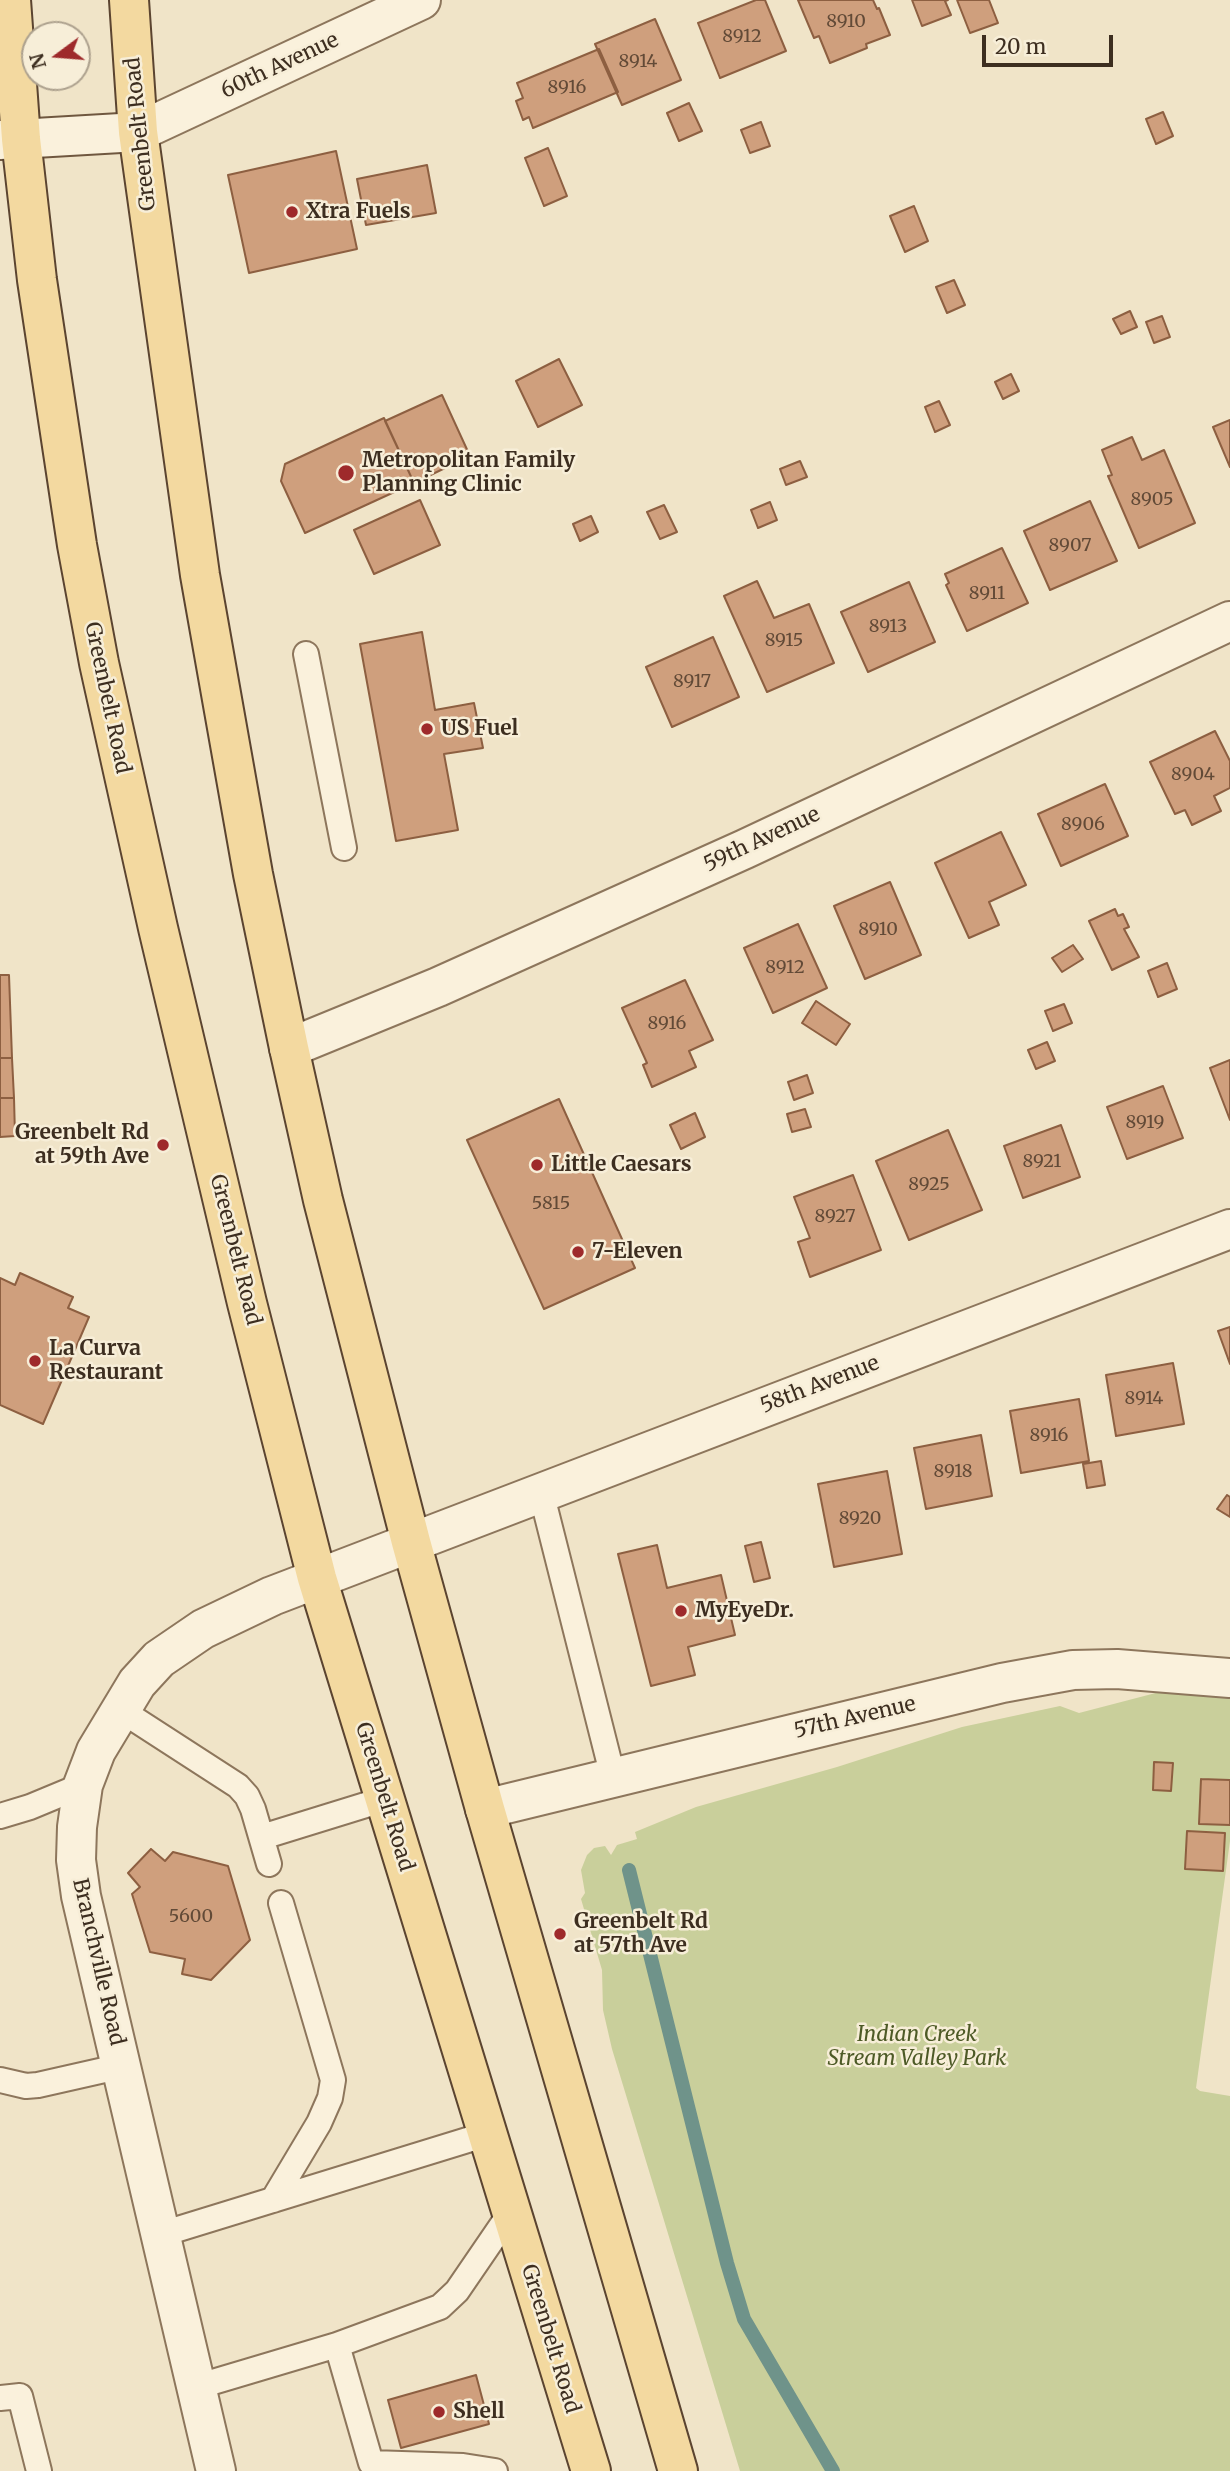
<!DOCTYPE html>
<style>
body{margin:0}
#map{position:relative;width:1230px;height:2471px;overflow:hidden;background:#f0e4c8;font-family:Merriweather,serif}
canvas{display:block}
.north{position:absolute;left:21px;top:21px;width:70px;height:70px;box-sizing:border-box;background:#f7eed8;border:2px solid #ada18e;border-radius:50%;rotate:254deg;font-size:19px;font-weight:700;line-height:28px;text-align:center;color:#3d2e20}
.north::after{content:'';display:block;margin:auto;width:24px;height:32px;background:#9e2a2b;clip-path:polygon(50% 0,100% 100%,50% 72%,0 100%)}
.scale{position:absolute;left:982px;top:35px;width:131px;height:32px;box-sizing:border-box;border:4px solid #3d2e20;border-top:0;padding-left:9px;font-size:21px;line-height:24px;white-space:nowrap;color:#3d2e20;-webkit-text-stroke:5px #f7eed8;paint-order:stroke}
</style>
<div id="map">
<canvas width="1230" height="2471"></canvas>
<div class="north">N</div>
<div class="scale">20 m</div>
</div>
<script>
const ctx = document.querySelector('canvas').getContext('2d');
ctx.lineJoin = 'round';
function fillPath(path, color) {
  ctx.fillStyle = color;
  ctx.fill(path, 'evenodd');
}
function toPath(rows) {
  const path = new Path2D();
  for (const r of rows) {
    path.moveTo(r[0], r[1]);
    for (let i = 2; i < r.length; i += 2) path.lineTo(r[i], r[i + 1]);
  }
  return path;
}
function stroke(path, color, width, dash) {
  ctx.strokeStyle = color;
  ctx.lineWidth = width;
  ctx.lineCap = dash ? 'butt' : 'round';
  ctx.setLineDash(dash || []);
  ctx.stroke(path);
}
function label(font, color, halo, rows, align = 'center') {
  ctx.font = font + ' Merriweather,serif';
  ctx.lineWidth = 5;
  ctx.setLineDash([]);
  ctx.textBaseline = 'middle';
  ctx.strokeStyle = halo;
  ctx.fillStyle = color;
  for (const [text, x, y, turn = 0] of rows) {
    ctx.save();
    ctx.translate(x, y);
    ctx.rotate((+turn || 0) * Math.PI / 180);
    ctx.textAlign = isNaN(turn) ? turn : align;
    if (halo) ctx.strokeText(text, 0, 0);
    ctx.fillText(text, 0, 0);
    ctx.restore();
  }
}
fillPath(toPath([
 [1171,1689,1230,1696,1230,1841,1196,2088,1200,2091,1230,2096,1230,2471,740,2471,612,2049,603,2010,602,1970,581,1899,585,1893,581,1870,587,1855,594,1848,605,1846,611,1855,617,1845,637,1839,635,1832,696,1807,837,1767,962,1727,1060,1706,1079,1713]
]), '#c9cf9b');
stroke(toPath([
 [629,1870,727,2263,744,2319,833,2471]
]), '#6f938a', 14);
const building = toPath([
 [756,0,765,0,786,51,720,78,698,23,756,0],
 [798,0,873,0,877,9,879,8,890,35,866,44,867,48,830,63,819,36,814,38,798,0],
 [912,0,948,0,945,1,951,15,922,26,912,0],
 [957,0,989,0,998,23,970,33,957,0],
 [655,19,681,80,622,105,595,44,655,19],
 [599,49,618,92,533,128,529,117,523,120,516,101,523,98,517,83,599,49],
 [689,103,702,131,679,141,667,113,689,103],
 [1163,112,1173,136,1156,144,1146,119,1163,112],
 [761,122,770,146,750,153,741,130,761,122],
 [548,148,567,196,544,206,525,158,548,148],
 [336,151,357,249,249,273,228,175,336,151],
 [427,165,436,213,366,225,357,179,427,165],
 [914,206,928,241,905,252,890,216,914,206],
 [954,280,965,305,947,313,936,287,954,280],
 [1130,311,1137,327,1121,334,1113,319,1130,311],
 [1162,316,1170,337,1154,343,1146,322,1162,316],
 [559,359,582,405,538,427,516,381,559,359],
 [1011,374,1019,391,1003,399,995,382,1011,374],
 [442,395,470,456,414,483,385,421,442,395],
 [939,401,950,425,935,432,925,407,939,401],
 [384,418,414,483,305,533,281,481,285,464,384,418],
 [1230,420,1230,467,1213,427,1230,420],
 [1132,437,1142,460,1164,450,1195,523,1139,548,1108,476,1112,475,1102,450,1132,437],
 [800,461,807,477,786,485,780,469,800,461],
 [420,500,440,545,374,574,354,530,420,500],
 [1090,501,1117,561,1050,590,1024,531,1090,501],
 [770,502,777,520,758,528,751,510,770,502],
 [664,505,677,532,660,539,647,512,664,505],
 [591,516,598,532,580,541,573,524,591,516],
 [1002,548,1028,603,967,631,946,585,949,583,945,574,1002,548],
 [757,581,774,618,809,604,834,663,767,692,724,596,757,581],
 [909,582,935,642,868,672,841,612,909,582],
 [422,632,435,710,474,703,483,748,444,754,458,830,396,841,360,644,422,632],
 [713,637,739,697,672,727,646,667,713,637],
 [1215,731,1230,761,1230,788,1214,796,1221,811,1192,825,1185,810,1175,814,1150,762,1215,731],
 [1105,784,1128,836,1061,866,1038,814,1105,784],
 [1001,832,1026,885,989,902,999,925,969,938,935,863,1001,832],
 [890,882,921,955,865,979,834,906,890,882],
 [1115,909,1118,916,1123,914,1129,927,1124,929,1139,957,1112,970,1089,921,1115,909],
 [798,924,827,988,773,1013,744,948,798,924],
 [1073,945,1083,959,1062,972,1052,958,1073,945],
 [1167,963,1177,989,1158,997,1148,971,1167,963],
 [0,975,9,975,12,1058,0,1058,0,975],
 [685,980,713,1040,689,1051,696,1067,652,1087,643,1065,647,1063,622,1008,685,980],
 [816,1001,850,1024,836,1045,802,1023,816,1001],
 [1064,1004,1072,1023,1053,1031,1045,1011,1064,1004],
 [1047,1042,1055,1061,1036,1069,1028,1050,1047,1042],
 [0,1058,12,1058,14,1098,0,1098,0,1058],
 [1230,1060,1230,1120,1210,1068,1230,1060],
 [807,1075,813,1093,794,1100,788,1082,807,1075],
 [1163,1086,1183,1138,1127,1159,1107,1107,1163,1086],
 [0,1098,14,1098,15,1136,0,1137,0,1098],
 [559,1099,635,1268,544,1309,467,1140,559,1099],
 [805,1109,811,1127,792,1132,787,1114,805,1109],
 [695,1113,705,1137,681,1149,670,1125,695,1113],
 [1061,1125,1080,1177,1023,1198,1004,1146,1061,1125],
 [948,1130,982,1210,909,1240,876,1161,948,1130],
 [853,1175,881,1250,810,1277,798,1242,810,1238,794,1197,853,1175],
 [20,1273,73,1297,68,1308,89,1317,43,1424,0,1405,0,1278,15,1285,20,1273],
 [1230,1327,1230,1364,1218,1331,1230,1327],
 [1173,1363,1184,1424,1116,1436,1106,1375,1173,1363],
 [1079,1399,1089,1461,1021,1473,1010,1411,1079,1399],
 [981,1435,992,1496,926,1509,914,1448,981,1435],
 [1101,1461,1105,1485,1087,1488,1083,1464,1101,1461],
 [887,1471,902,1554,834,1567,818,1484,887,1471],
 [1227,1495,1230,1497,1230,1517,1217,1509,1227,1495],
 [761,1542,770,1578,754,1582,745,1546,761,1542],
 [657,1545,667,1588,721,1575,735,1635,688,1647,695,1675,651,1686,618,1554,657,1545],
 [1154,1762,1173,1763,1171,1791,1153,1790,1154,1762],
 [1201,1779,1230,1780,1230,1825,1199,1824,1201,1779],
 [1187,1831,1225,1833,1223,1871,1185,1869,1187,1831],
 [151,1849,165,1861,173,1852,228,1866,250,1940,211,1980,182,1974,185,1959,150,1952,132,1894,140,1887,128,1873,151,1849],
 [476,2375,489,2424,401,2448,388,2400,476,2375]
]);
fillPath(building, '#cf9f7d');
stroke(building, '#8d5f41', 2);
const lane = toPath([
 [306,654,344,848],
 [541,1492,613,1777],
 [119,1709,238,1786,247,1796,253,1809,269,1864],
 [0,1816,30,1807,83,1785],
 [262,1837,385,1799],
 [0,2080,26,2086,38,2085,122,2066],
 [273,2200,319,2123,330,2098,333,2080,281,1903],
 [162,2234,487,2134],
 [196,2387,337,2345],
 [0,2398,20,2396,39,2471],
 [495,2471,463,2466,371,2463,337,2345,440,2307,457,2291,511,2212]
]);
const street = toPath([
 [138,132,421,0],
 [289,1048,438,987,745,849,1230,621],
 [485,1809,1002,1683,1073,1670,1117,1669,1230,1678],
 [216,2471,81,1896,76,1860,77,1827,83,1785,96,1751,137,1683,159,1659,203,1629,272,1596,1230,1229]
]);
const secondary = toPath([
 [0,140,138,132]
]);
const primary = toPath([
 [11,0,21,139,37,280,77,545,99,663,158,928,247,1303,317,1578,591,2471],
 [129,0,138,132,200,575,253,874,289,1048,323,1200,411,1542,485,1809,678,2471]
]);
stroke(lane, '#8d765c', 28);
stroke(street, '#8d765c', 42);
stroke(secondary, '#6f573f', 42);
stroke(primary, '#5b4430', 42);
stroke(lane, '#faf1dc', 24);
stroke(street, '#faf1dc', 38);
stroke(secondary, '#faf1dc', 38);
stroke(primary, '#f3d9a0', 38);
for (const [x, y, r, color] of [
 [292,212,7,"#9e2a2b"],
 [346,473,9,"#9e2a2b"],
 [427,729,7,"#9e2a2b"],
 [163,1145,7,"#9e2a2b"],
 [537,1165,7,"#9e2a2b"],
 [578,1252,7,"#9e2a2b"],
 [35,1361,7,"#9e2a2b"],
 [681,1611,7,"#9e2a2b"],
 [560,1934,7,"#9e2a2b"],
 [439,2412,7,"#9e2a2b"]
]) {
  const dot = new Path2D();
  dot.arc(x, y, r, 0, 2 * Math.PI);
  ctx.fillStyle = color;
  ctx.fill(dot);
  stroke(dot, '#f7eed8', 2.5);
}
label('18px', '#624a37', null, [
 ["8910",846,22],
 ["8912",742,37],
 ["8914",638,62],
 ["8916",567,88],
 ["8905",1152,500],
 ["8907",1070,546],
 ["8911",987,594],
 ["8913",888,627],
 ["8915",784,641],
 ["8917",692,682],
 ["8904",1193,775],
 ["8906",1083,825],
 ["8910",878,930],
 ["8912",785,968],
 ["8916",667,1024],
 ["8919",1145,1123],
 ["8921",1042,1162],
 ["8925",929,1185],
 ["5815",551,1204],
 ["8927",835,1217],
 ["8914",1144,1399],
 ["8916",1049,1436],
 ["8918",953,1472],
 ["8920",860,1519],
 ["5600",191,1917]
]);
label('21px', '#3d2e20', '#f7eed8', [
 ["60th Avenue",280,66,-25],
 ["Greenbelt Road",141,134,-96],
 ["Greenbelt Road",107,698,78],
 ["59th Avenue",762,840,-25],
 ["Greenbelt Road",235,1250,76],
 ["58th Avenue",820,1385,-21],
 ["57th Avenue",855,1718,-13],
 ["Greenbelt Road",384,1797,73],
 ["Branchville Road",98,1962,77],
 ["Greenbelt Road",550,2339,73]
]);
label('bold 21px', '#3d2e20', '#f7eed8', [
 ["Xtra Fuels",306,212],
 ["Metropolitan Family",362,461],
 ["Planning Clinic",362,485],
 ["US Fuel",441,729],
 ["Greenbelt Rd",149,1133,"right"],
 ["at 59th Ave",149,1157,"right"],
 ["Little Caesars",551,1165],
 ["7-Eleven",592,1252],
 ["La Curva",49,1349],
 ["Restaurant",49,1373],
 ["MyEyeDr.",695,1611],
 ["Greenbelt Rd",574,1922],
 ["at 57th Ave",574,1946],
 ["Shell",453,2412]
], 'left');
label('italic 21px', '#4d5a26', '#f7eed8', [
 ["Indian Creek",917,2035],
 ["Stream Valley Park",917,2059]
]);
</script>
